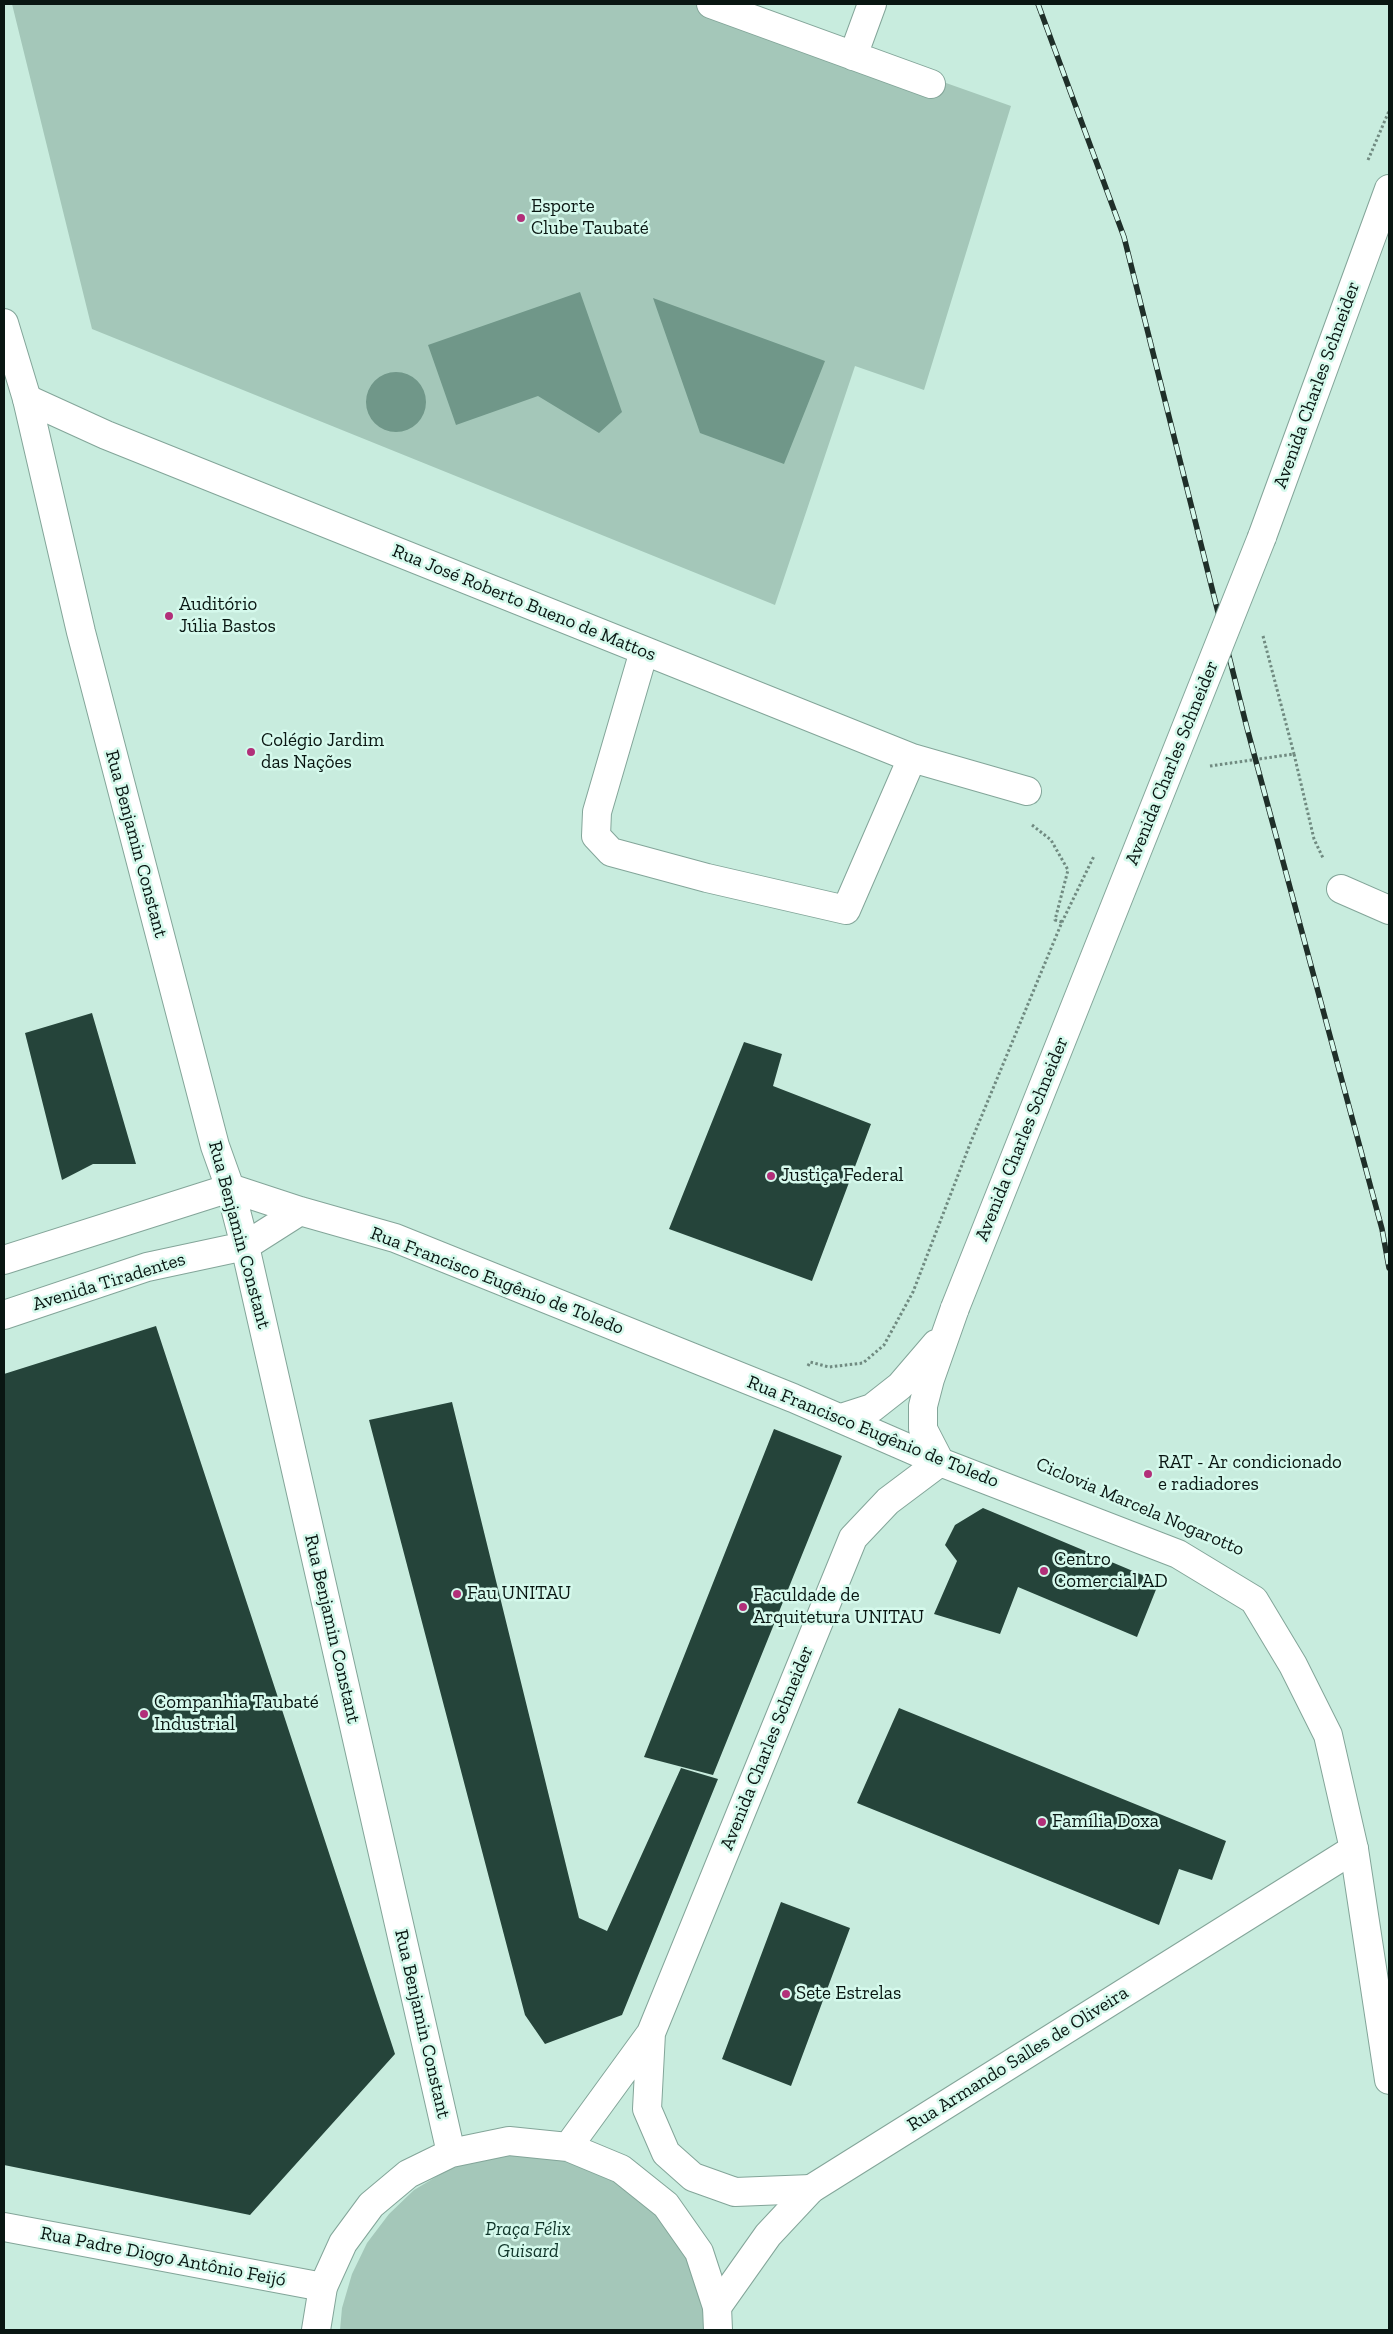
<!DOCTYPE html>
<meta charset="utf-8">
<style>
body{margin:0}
#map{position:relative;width:1393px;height:2334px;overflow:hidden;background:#c8ecde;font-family:"Zilla Slab",serif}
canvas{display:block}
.frame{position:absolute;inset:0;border:5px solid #091612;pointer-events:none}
</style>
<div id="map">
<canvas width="1393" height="2334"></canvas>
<div class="frame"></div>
</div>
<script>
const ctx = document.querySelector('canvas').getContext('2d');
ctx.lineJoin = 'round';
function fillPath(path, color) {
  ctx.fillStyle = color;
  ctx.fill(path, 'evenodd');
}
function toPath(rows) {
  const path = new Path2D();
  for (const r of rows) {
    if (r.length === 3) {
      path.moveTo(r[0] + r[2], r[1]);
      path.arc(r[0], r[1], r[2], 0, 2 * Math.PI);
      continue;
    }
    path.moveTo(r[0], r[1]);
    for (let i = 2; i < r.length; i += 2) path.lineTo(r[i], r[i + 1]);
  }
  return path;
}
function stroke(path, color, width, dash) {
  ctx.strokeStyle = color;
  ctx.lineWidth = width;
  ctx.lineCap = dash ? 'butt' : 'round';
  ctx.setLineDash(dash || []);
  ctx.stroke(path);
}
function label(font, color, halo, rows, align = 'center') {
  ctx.font = font + ' "Zilla Slab",serif';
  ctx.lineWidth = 5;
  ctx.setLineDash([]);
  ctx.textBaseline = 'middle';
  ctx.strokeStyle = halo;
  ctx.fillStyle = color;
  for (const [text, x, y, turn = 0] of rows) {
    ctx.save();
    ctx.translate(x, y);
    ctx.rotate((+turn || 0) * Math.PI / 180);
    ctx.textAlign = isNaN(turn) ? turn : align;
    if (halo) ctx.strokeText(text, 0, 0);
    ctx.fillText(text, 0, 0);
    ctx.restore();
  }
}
fillPath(toPath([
 [12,4,723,4,1011,106,924,390,855,366,775,605,92,329],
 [511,2153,580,2159,668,2213,717,2330,340,2330,342,2308,352,2274,367,2243,389,2214,414,2190,444,2172,476,2159]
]), '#a4c7b9');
fillPath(toPath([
 [580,292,622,412,599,433,538,396,456,425,428,345],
 [653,298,825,361,784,464,700,433],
 [396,402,30]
]), '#709789');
fillPath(toPath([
 [92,1013,136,1164,93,1164,62,1180,25,1033],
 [744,1042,782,1054,773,1086,871,1124,812,1281,669,1229],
 [156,1326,395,2054,250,2215,4,2165,4,1374],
 [452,1402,579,1918,607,1931,681,1768,718,1779,622,2015,545,2044,525,2015,369,1420],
 [774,1429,842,1456,713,1775,644,1757],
 [983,1508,1159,1582,1137,1637,1018,1587,1000,1634,934,1614,957,1561,945,1545,955,1525],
 [899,1708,1226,1841,1212,1880,1179,1869,1159,1925,857,1803],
 [781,1902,850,1928,791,2086,722,2059]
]), '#25443a');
const minor = toPath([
 [711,4,931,84],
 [853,56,872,4],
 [27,399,106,435,912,758,1027,791],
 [644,651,597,812,596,836,611,852,707,878,846,910,912,758],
 [1341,889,1389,910],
 [4,2227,323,2287],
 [717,2307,768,2235,811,2189,1354,1849]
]);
const major = toPath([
 [4,323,27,399,81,632,215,1146,230,1188,245,1246,451,2153],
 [1262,537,1389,189],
 [230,1188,300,1211,395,1238,793,1398,940,1462,1178,1554,1254,1600,1293,1665,1328,1735,1354,1849,1389,2080],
 [4,1260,230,1188],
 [4,1315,147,1267,245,1246,300,1211],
 [841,1418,872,1408,900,1386,936,1344],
 [940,1462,923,1429,923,1406,930,1379,955,1308],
 [651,2033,647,2109,666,2153,693,2177,735,2192,811,2189],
 [568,2147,651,2033,853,1538,888,1501,940,1462],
 [316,2330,323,2287,343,2243,371,2205,408,2174,451,2153,509,2141,568,2147,621,2169,666,2205,699,2252,717,2307,718,2330]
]);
stroke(minor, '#83a599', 30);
stroke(major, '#83a599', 30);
stroke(toPath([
 [1368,160,1389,111],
 [1263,636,1294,754],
 [1210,766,1294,754,1314,839,1323,858],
 [1032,825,1051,840,1068,870,1055,920,1062,922],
 [808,1366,810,1362,829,1367,863,1363,884,1345,913,1292,970,1144,1062,922,1094,856]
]), '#708a80', 3, [2.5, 2.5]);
stroke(minor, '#fff', 28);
stroke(major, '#fff', 28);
const rail = toPath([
 [1038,4,1124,237,1247,728,1382,1229,1389,1268]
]);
stroke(rail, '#1f2f29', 5.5);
stroke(rail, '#d5f9ec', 4, [11]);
const majorBridge = toPath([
 [955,1308,1262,537]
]);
stroke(majorBridge, '#83a599', 30, []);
stroke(majorBridge, '#fff', 28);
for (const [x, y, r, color] of [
 [521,218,5,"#b22f79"],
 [169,616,5,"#b22f79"],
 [251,752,5,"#b22f79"],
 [771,1176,5,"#b22f79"],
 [1148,1474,5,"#b22f79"],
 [1044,1571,5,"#b22f79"],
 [457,1594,5,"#b22f79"],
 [743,1607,5,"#b22f79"],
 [144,1714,5,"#b22f79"],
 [1042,1822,5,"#b22f79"],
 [786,1994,5,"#b22f79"]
]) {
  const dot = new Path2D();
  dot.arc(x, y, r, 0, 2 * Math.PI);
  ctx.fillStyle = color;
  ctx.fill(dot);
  stroke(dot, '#d5f9ec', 2);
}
label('19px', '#091612', '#d5f9ec', [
 ["Esporte",531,207],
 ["Clube Taubaté",531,229],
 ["Auditório",179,605],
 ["Júlia Bastos",179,627],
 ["Colégio Jardim",261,741],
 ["das Nações",261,763],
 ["Justiça Federal",781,1176],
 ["RAT - Ar condicionado",1158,1463],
 ["e radiadores",1158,1485],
 ["Centro",1054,1560],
 ["Comercial AD",1054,1582],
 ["Fau UNITAU",467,1594],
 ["Faculdade de",753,1596],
 ["Arquitetura UNITAU",753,1618],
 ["Companhia Taubaté",154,1703],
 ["Industrial",154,1725],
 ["Família Doxa",1052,1822],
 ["Sete Estrelas",796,1994]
], 'left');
label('19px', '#091612', '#d5f9ec', [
 ["Avenida Charles Schneider",1317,385,-70],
 ["Rua José Roberto Bueno de Mattos",524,603,22],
 ["Avenida Charles Schneider",1172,763,-68],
 ["Rua Benjamin Constant",136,844,75],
 ["Avenida Charles Schneider",1022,1139,-68],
 ["Rua Benjamin Constant",239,1235,75],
 ["Rua Francisco Eugênio de Toledo",497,1281,21],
 ["Avenida Tiradentes",109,1282,-17],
 ["Rua Francisco Eugênio de Toledo",873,1432,22],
 ["Ciclovia Marcela Nogarotto",1140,1507,23],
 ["Rua Benjamin Constant",332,1629,77],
 ["Avenida Charles Schneider",767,1748,-68],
 ["Rua Benjamin Constant",422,2024,77],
 ["Rua Armando Salles de Oliveira",1018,2059,-32],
 ["Rua Padre Diogo Antônio Feijó",163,2257,11]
]);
label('italic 19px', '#0f3429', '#d5f9ec', [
 ["Praça Félix",528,2230],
 ["Guisard",528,2252]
]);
</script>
